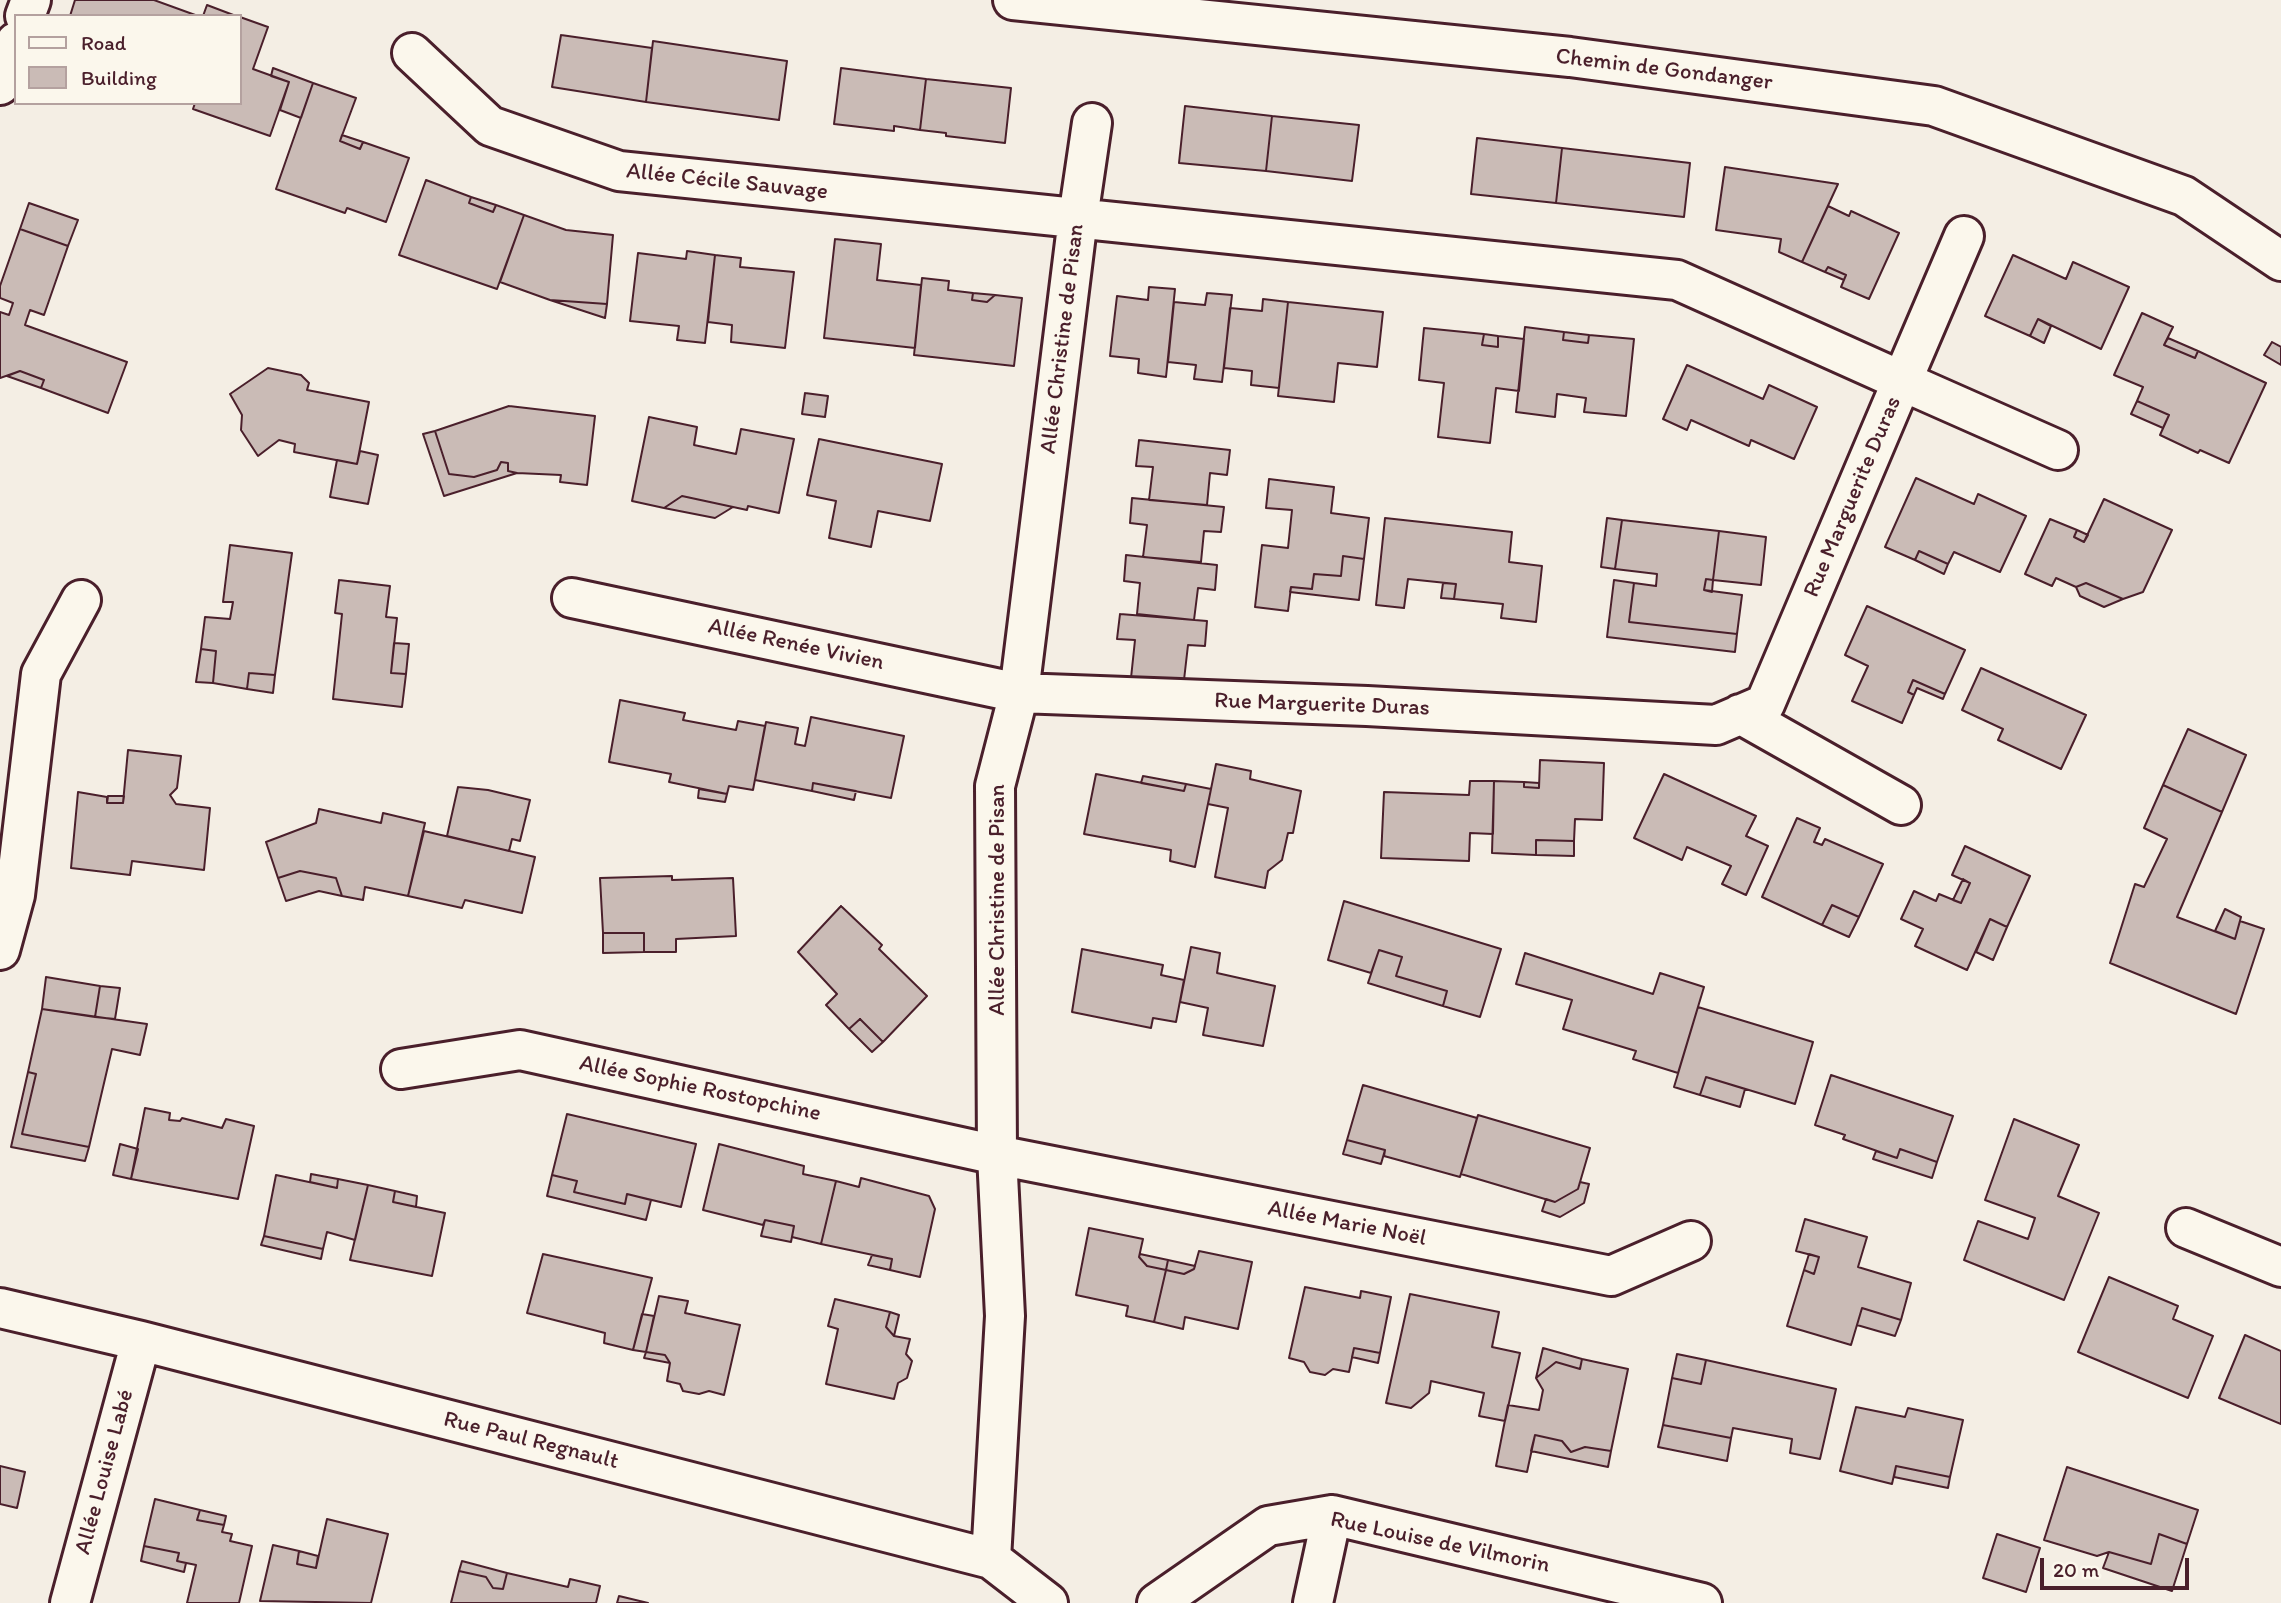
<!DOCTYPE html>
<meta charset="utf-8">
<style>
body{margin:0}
#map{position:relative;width:2281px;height:1603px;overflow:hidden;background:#f4eee4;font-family:Itim,sans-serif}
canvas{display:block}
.legend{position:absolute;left:14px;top:14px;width:228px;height:91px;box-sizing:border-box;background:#fbf7ec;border:2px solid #b4a19f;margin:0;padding:9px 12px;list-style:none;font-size:21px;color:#4a1f2b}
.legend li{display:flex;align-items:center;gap:14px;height:35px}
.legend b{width:35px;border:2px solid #b4a19f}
.scale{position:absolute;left:2040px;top:1558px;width:149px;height:32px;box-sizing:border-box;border:4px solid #4a1f2b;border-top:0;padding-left:9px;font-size:21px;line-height:24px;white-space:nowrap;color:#4a1f2b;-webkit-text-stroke:5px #fbf7ec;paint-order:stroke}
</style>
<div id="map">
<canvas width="2281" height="1603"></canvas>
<ul class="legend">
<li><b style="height:9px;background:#fbf7ec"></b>Road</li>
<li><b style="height:19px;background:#cabbb6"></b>Building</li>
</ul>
<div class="scale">20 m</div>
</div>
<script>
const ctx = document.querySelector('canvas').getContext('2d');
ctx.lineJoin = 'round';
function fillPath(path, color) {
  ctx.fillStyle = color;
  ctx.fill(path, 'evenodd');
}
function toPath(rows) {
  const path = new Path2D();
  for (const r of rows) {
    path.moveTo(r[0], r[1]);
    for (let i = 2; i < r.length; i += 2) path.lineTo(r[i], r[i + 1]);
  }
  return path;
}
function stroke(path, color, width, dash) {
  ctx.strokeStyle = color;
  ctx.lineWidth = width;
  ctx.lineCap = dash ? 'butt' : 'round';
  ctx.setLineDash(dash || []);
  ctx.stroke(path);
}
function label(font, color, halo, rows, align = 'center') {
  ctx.font = font + ' Itim,sans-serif';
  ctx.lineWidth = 7;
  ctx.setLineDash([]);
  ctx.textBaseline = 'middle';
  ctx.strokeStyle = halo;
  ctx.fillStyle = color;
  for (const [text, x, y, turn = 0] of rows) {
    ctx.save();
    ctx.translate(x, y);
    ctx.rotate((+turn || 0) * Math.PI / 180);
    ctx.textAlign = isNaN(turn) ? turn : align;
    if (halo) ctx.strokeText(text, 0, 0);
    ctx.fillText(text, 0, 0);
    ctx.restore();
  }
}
const building = toPath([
 [75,0,154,0,198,16,70,16,75,0],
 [207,5,236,16,203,16,207,5],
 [240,17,268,27,253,69,289,82,270,136,193,109,195,103,240,103,240,17],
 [561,35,652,48,646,102,552,87,561,35],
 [653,41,787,61,779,120,646,102,653,41],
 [273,68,313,83,301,118,280,110,289,82,271,76,273,68],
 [841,68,926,79,920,130,894,126,894,131,834,124,841,68],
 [926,79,1011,88,1005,143,946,136,946,133,920,130,926,79],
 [313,83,356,98,340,141,360,149,363,142,409,158,386,222,347,208,345,213,276,189,313,83],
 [1185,106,1272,116,1266,171,1179,163,1185,106],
 [1272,116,1359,125,1352,181,1266,171,1272,116],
 [342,135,363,142,360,149,340,141,342,135],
 [1477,138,1562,148,1556,203,1471,194,1477,138],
 [1562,148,1690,163,1684,217,1556,203,1562,148],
 [1725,167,1838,184,1802,262,1779,252,1781,239,1716,230,1725,167],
 [426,180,471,197,469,203,493,212,496,205,524,215,497,289,399,255,426,180],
 [471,197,496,205,493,212,469,203,471,197],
 [29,203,78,220,68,246,20,229,29,203],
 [1828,206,1849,216,1851,211,1899,233,1869,299,1841,287,1846,275,1828,267,1825,272,1802,262,1828,206],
 [524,215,566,230,613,235,607,304,550,300,500,282,524,215],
 [20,229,68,246,44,315,30,310,25,325,127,362,108,413,41,388,44,380,20,371,0,378,0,312,9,315,13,303,0,298,0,286,20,229],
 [835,239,881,244,877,280,921,285,915,348,824,338,835,239],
 [687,251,715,255,705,343,677,340,679,326,630,321,638,253,686,259,687,251],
 [715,255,741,258,740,267,794,272,785,348,731,342,732,325,708,322,715,255],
 [2013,255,2066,279,2073,262,2129,287,2101,349,2038,319,2030,336,1985,316,2013,255],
 [1828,267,1846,275,1844,280,1825,272,1828,267],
 [922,278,949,281,948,290,973,293,972,300,987,302,995,295,1022,298,1014,366,914,355,922,278],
 [1149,287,1175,289,1166,377,1138,373,1139,359,1110,356,1117,296,1148,300,1149,287],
 [973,293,995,295,987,302,972,300,973,293],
 [1207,293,1232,295,1222,382,1194,379,1196,365,1168,362,1174,302,1205,305,1207,293],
 [1263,299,1288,302,1279,388,1251,385,1252,371,1224,368,1230,308,1262,311,1263,299],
 [550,300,607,304,605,318,550,300],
 [1288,302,1383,312,1377,367,1338,363,1334,402,1278,396,1288,302],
 [2142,313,2173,327,2164,345,2195,358,2198,351,2266,383,2229,463,2200,450,2198,453,2160,435,2169,415,2137,401,2143,387,2114,375,2142,313],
 [2038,319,2051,326,2044,343,2030,336,2038,319],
 [1525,327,1564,332,1563,340,1588,343,1589,335,1634,339,1626,416,1584,412,1586,398,1557,394,1555,417,1516,412,1525,327],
 [1424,328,1484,334,1482,345,1498,347,1498,336,1524,339,1519,391,1496,388,1490,443,1438,437,1444,383,1419,380,1424,328],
 [1564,332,1589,335,1588,343,1563,340,1564,332],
 [1484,334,1498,336,1498,347,1482,345,1484,334],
 [2168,338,2198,351,2195,358,2164,345,2168,338],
 [2272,342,2281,347,2281,365,2264,355,2272,342],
 [1687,365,1763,399,1769,385,1817,407,1794,459,1751,440,1749,446,1691,420,1687,430,1663,419,1687,365],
 [268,368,301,375,309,383,307,390,369,402,357,464,294,452,295,444,279,440,258,456,241,430,242,415,230,394,268,368],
 [20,371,44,380,41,388,7,376,20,371],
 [805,393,828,396,825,417,802,414,805,393],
 [2137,401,2169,415,2163,428,2131,414,2137,401],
 [509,406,595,416,587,485,560,482,561,475,517,473,508,471,508,463,501,462,497,470,474,477,449,474,435,431,509,406],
 [649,417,697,427,694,445,736,454,741,429,794,439,779,513,748,506,747,510,682,496,664,508,632,501,649,417],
 [435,431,449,474,474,477,497,470,501,462,508,463,508,471,517,473,444,496,423,434,435,431],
 [819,439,942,464,930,521,878,511,871,547,829,538,836,501,807,495,819,439],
 [1139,440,1230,450,1227,475,1210,473,1207,505,1149,500,1153,467,1136,466,1139,440],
 [360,451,378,455,368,504,330,497,337,460,357,464,360,451],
 [1916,478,1974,504,1978,494,2026,516,2000,572,1954,552,1948,564,1919,551,1915,560,1885,547,1916,478],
 [1269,479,1334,487,1331,513,1369,518,1364,559,1343,556,1341,576,1314,574,1312,589,1291,587,1288,611,1255,607,1262,545,1288,548,1292,510,1266,508,1269,479],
 [682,496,733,507,715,518,664,508,682,496],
 [1132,498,1224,507,1221,532,1204,531,1201,562,1143,557,1147,525,1130,523,1132,498],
 [2104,499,2172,530,2143,592,2123,599,2086,583,2076,587,2056,578,2052,586,2025,574,2050,519,2077,530,2074,537,2084,542,2104,499],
 [1385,518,1512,532,1509,562,1542,566,1536,622,1501,618,1503,604,1454,599,1456,584,1408,579,1404,608,1376,605,1385,518],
 [1607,518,1622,520,1615,569,1601,567,1607,518],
 [1622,520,1719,531,1713,580,1706,579,1704,590,1742,595,1737,634,1629,622,1634,583,1656,586,1657,574,1615,569,1622,520],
 [2077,530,2088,535,2084,542,2074,537,2077,530],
 [1719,531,1766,537,1761,585,1713,580,1719,531],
 [230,545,292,553,275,675,249,673,247,689,213,683,216,651,201,649,205,617,230,619,233,602,223,602,230,545],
 [1919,551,1948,564,1944,574,1915,560,1919,551],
 [1126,555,1217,565,1215,590,1198,588,1194,620,1137,614,1140,583,1124,581,1126,555],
 [1343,556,1364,559,1359,600,1290,592,1291,587,1312,589,1314,574,1341,576,1343,556],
 [1706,579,1713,580,1712,592,1704,590,1706,579],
 [339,580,390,586,386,617,397,618,391,673,406,674,402,707,333,699,342,614,335,613,339,580],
 [1614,580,1634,583,1629,622,1737,634,1735,652,1607,637,1614,580],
 [1443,583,1456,584,1454,599,1441,598,1443,583],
 [2086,583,2123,599,2104,607,2080,596,2076,587,2086,583],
 [1867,606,1965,650,1945,694,1913,680,1908,692,1914,695,1902,723,1852,701,1868,666,1845,655,1867,606],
 [1120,614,1207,621,1205,646,1188,645,1184,680,1131,678,1135,640,1117,639,1120,614],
 [394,643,409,644,406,674,391,673,394,643],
 [201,649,216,651,213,683,196,682,201,649],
 [1981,668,2086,715,2061,769,1998,740,2003,729,1962,710,1981,668],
 [249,673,275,675,273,693,247,689,249,673],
 [1913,680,1945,694,1943,699,1917,688,1914,695,1908,692,1913,680],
 [620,700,685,713,683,720,736,730,738,721,765,726,753,790,729,786,727,794,669,782,671,774,609,762,620,700],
 [811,717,904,736,891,798,813,783,812,791,755,780,766,722,798,728,795,744,805,746,811,717],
 [2188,729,2246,755,2222,812,2163,785,2188,729],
 [128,750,181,756,177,788,170,795,176,804,210,808,204,870,132,861,130,875,71,868,78,792,107,797,107,803,123,803,128,750],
 [1540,760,1604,763,1602,820,1575,819,1574,841,1536,840,1536,855,1492,853,1494,781,1524,782,1524,787,1539,788,1540,760],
 [1216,764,1251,771,1250,779,1301,791,1293,833,1288,833,1282,860,1268,871,1265,888,1215,877,1228,808,1208,804,1216,764],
 [1096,774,1184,791,1186,784,1211,789,1195,867,1170,861,1171,850,1084,834,1096,774],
 [1664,774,1756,816,1746,836,1768,846,1746,895,1722,884,1731,866,1687,847,1682,860,1634,838,1664,774],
 [1143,776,1186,784,1184,791,1141,783,1143,776],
 [1470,781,1494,781,1493,834,1470,833,1469,861,1381,858,1384,792,1469,795,1470,781],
 [1524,782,1539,783,1539,788,1524,787,1524,782],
 [813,783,856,791,854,800,812,791,813,783],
 [2163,785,2222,812,2177,917,2235,939,2240,921,2264,929,2236,1014,2110,963,2135,884,2144,887,2167,839,2144,828,2163,785],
 [458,787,488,790,530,800,520,841,512,839,509,851,447,836,458,787],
 [699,789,727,794,725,802,698,798,699,789],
 [108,796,124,796,123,803,107,803,108,796],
 [319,809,381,823,383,813,425,823,408,896,365,887,363,900,342,896,336,878,300,871,278,878,266,842,316,823,319,809],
 [1797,818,1820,828,1814,842,1822,845,1825,839,1883,864,1859,917,1832,905,1822,925,1762,897,1797,818],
 [424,831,535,857,522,913,465,900,462,908,408,896,424,831],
 [1536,840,1574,841,1574,856,1536,855,1536,840],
 [1965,846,2030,876,2007,927,1990,919,1967,970,1915,946,1923,929,1901,919,1914,891,1936,901,1939,894,1961,903,1970,883,1952,875,1965,846],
 [300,871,336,878,342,896,319,891,286,901,278,878,300,871],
 [672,876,672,880,733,878,736,936,676,939,676,952,644,952,644,933,603,933,600,878,672,876],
 [1963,879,1970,883,1961,903,1953,900,1963,879],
 [1344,901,1501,949,1480,1017,1443,1006,1447,991,1396,976,1402,957,1379,950,1371,973,1328,960,1344,901],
 [1832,905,1859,917,1849,937,1822,925,1832,905],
 [841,906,882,945,879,949,927,996,883,1042,860,1019,849,1029,826,1005,837,994,798,952,841,906],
 [2225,909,2241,917,2235,939,2215,931,2225,909],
 [1990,919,2007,927,1993,960,1976,952,1990,919],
 [603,933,644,933,644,952,603,953,603,933],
 [1191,947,1220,953,1217,973,1275,986,1263,1046,1203,1035,1208,1008,1180,1002,1191,947],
 [1082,949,1163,965,1161,975,1184,980,1176,1022,1153,1018,1151,1028,1072,1012,1082,949],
 [1379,950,1402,957,1396,976,1447,991,1443,1006,1368,983,1379,950],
 [1525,953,1653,994,1660,973,1704,987,1678,1073,1633,1059,1636,1051,1563,1029,1572,1000,1516,984,1525,953],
 [46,977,100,986,95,1017,42,1009,46,977],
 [100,986,120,988,115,1019,95,1017,100,986],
 [1698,1007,1813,1042,1795,1104,1706,1077,1700,1095,1674,1087,1698,1007],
 [42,1009,147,1024,140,1055,112,1049,89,1147,22,1134,36,1074,28,1072,42,1009],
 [860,1019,883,1042,872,1052,849,1029,860,1019],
 [28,1072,36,1074,22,1134,89,1147,85,1161,11,1147,28,1072],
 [1831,1075,1953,1116,1937,1162,1900,1149,1897,1158,1843,1139,1845,1135,1815,1125,1831,1075],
 [1706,1077,1745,1089,1740,1107,1700,1095,1706,1077],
 [1363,1085,1477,1118,1460,1177,1384,1156,1385,1150,1347,1140,1363,1085],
 [145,1108,170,1113,169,1120,180,1121,182,1118,222,1128,226,1119,254,1126,238,1199,131,1179,145,1108],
 [567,1114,696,1144,681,1207,627,1194,625,1204,574,1192,577,1181,552,1175,567,1114],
 [1478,1115,1590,1148,1578,1189,1555,1202,1461,1174,1478,1115],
 [2014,1119,2079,1145,2058,1196,2099,1213,2064,1300,1964,1260,1978,1221,2028,1239,2035,1218,1985,1200,2014,1119],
 [1347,1140,1385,1150,1381,1164,1343,1154,1347,1140],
 [120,1144,138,1149,131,1179,113,1175,120,1144],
 [719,1144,804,1166,803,1174,836,1181,821,1244,792,1237,794,1226,765,1220,763,1225,703,1210,719,1144],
 [1900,1149,1937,1162,1932,1178,1873,1159,1876,1151,1897,1158,1900,1149],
 [311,1174,338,1179,337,1188,310,1182,311,1174],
 [276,1175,337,1188,338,1179,368,1185,355,1240,327,1232,323,1249,264,1236,276,1175],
 [552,1175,577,1181,574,1192,625,1204,627,1194,651,1200,646,1220,547,1196,552,1175],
 [861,1178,929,1196,935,1209,920,1277,890,1270,892,1259,821,1244,836,1181,859,1187,861,1178],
 [1580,1182,1589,1184,1584,1203,1560,1217,1542,1211,1546,1199,1555,1202,1578,1189,1580,1182],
 [368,1185,395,1191,393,1202,445,1213,432,1276,350,1260,368,1185],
 [395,1191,417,1196,416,1207,393,1202,395,1191],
 [1805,1219,1867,1237,1858,1267,1911,1283,1901,1320,1862,1308,1851,1345,1787,1326,1804,1270,1814,1274,1819,1257,1796,1251,1805,1219],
 [765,1220,794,1226,791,1242,761,1236,765,1220],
 [1089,1228,1143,1239,1139,1257,1147,1266,1166,1270,1154,1322,1126,1316,1128,1306,1076,1295,1089,1228],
 [264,1236,323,1249,321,1259,261,1245,264,1236],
 [1199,1251,1252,1262,1238,1329,1185,1317,1183,1329,1154,1322,1166,1270,1184,1274,1194,1269,1199,1251],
 [543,1254,652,1278,633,1350,604,1343,605,1333,527,1313,543,1254],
 [1140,1254,1168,1260,1166,1270,1147,1266,1139,1257,1140,1254],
 [1809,1254,1819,1257,1814,1274,1804,1270,1809,1254],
 [872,1255,892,1259,890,1270,868,1265,872,1255],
 [1168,1260,1195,1266,1194,1269,1184,1274,1166,1270,1168,1260],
 [2109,1277,2178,1306,2173,1319,2213,1336,2188,1398,2078,1352,2109,1277],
 [1305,1287,1360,1298,1361,1291,1391,1297,1380,1353,1354,1348,1349,1372,1333,1369,1325,1375,1310,1372,1304,1362,1289,1358,1305,1287],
 [1410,1294,1499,1312,1492,1347,1520,1353,1505,1421,1479,1416,1484,1393,1431,1381,1429,1393,1411,1408,1386,1403,1410,1294],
 [659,1296,688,1301,685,1313,740,1325,724,1395,709,1391,699,1394,683,1391,680,1384,667,1381,670,1363,665,1355,646,1352,659,1296],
 [835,1299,890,1312,886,1327,894,1336,910,1339,906,1354,912,1361,907,1378,898,1383,894,1399,826,1384,838,1329,828,1326,835,1299],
 [1862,1308,1901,1320,1895,1336,1857,1325,1862,1308],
 [890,1312,899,1315,894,1336,886,1327,890,1312],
 [642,1314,654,1316,646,1352,633,1350,642,1314],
 [2245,1335,2281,1351,2281,1424,2219,1398,2245,1335],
 [1354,1348,1380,1353,1378,1363,1352,1357,1354,1348],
 [1543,1348,1582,1359,1580,1369,1556,1362,1536,1378,1543,1348],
 [646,1352,665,1355,670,1363,644,1358,646,1352],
 [1677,1354,1706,1360,1701,1384,1672,1378,1677,1354],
 [1582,1359,1628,1369,1611,1451,1585,1447,1571,1452,1562,1441,1535,1435,1527,1472,1496,1466,1508,1405,1539,1410,1543,1390,1536,1378,1556,1362,1580,1369,1582,1359],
 [1706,1360,1836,1389,1820,1459,1790,1453,1792,1439,1733,1428,1731,1438,1663,1425,1672,1378,1701,1384,1706,1360],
 [1856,1407,1905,1417,1908,1408,1963,1420,1950,1477,1896,1466,1892,1484,1840,1471,1856,1407],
 [1663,1425,1731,1438,1727,1461,1658,1447,1663,1425],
 [1535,1435,1562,1441,1571,1452,1585,1447,1611,1451,1608,1467,1531,1451,1535,1435],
 [0,1466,25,1472,17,1508,0,1504,0,1466],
 [1896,1466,1950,1477,1948,1488,1894,1477,1896,1466],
 [2067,1467,2198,1510,2187,1544,2159,1534,2151,1564,2109,1552,2097,1556,2044,1540,2067,1467],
 [155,1499,200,1510,197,1520,224,1525,222,1532,232,1534,230,1541,252,1546,239,1603,187,1603,196,1565,177,1561,179,1553,144,1546,155,1499],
 [200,1510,226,1516,224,1525,197,1520,200,1510],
 [327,1519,388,1534,371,1603,260,1601,273,1545,299,1551,297,1564,316,1568,327,1519],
 [1997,1534,2040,1548,2026,1592,1983,1578,1997,1534],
 [2159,1534,2187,1544,2172,1591,2103,1568,2109,1552,2151,1564,2159,1534],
 [144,1546,179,1553,177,1561,186,1563,184,1572,141,1561,144,1546],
 [299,1551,318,1556,316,1568,297,1564,299,1551],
 [462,1561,507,1573,503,1589,493,1588,486,1577,459,1571,462,1561],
 [459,1571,486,1577,493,1588,503,1589,507,1573,568,1587,570,1579,600,1586,596,1603,451,1603,459,1571],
 [619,1596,648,1603,617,1603,619,1596]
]);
fillPath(building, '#cabbb6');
stroke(building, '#4a1f2b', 2);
const street = toPath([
 [1013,0,1570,57,1934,106,2184,196,2281,261],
 [25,16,31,0],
 [412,53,490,126,619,171,1677,280,1902,381,1765,704,1716,725,1367,706,1019,693,572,598],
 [0,85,16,42],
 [1964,236,1902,381,2058,450],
 [1740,714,1901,805],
 [0,950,15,895,41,674,81,600],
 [401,1069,520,1050,997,1155,1611,1276,1691,1241],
 [2186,1228,2281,1267],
 [0,1308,141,1341,991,1559,1048,1603],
 [991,1559,1005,1316,997,1155,995,786,1019,693,1078,218,1092,123],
 [70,1603,141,1341],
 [1157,1603,1268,1526,1332,1515,1702,1603],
 [1313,1603,1332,1515]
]);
stroke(street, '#4a1f2b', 44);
stroke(street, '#fbf7ec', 38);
label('23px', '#4a1f2b', '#fbf7ec', [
 ["Chemin de Gondanger",1664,70,7],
 ["Allée Cécile Sauvage",727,182,6],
 ["Allée Christine de Pisan",1063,339,-83],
 ["Rue Marguerite Duras",1853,497,-67],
 ["Allée Renée Vivien",796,645,12],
 ["Rue Marguerite Duras",1322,705,2],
 ["Allée Christine de Pisan",998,900,-90],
 ["Allée Sophie Rostopchine",700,1089,12],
 ["Allée Marie Noël",1347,1224,11],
 ["Rue Paul Regnault",531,1441,14],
 ["Allée Louise Labé",105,1472,-75],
 ["Rue Louise de Vilmorin",1440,1543,12]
]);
</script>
